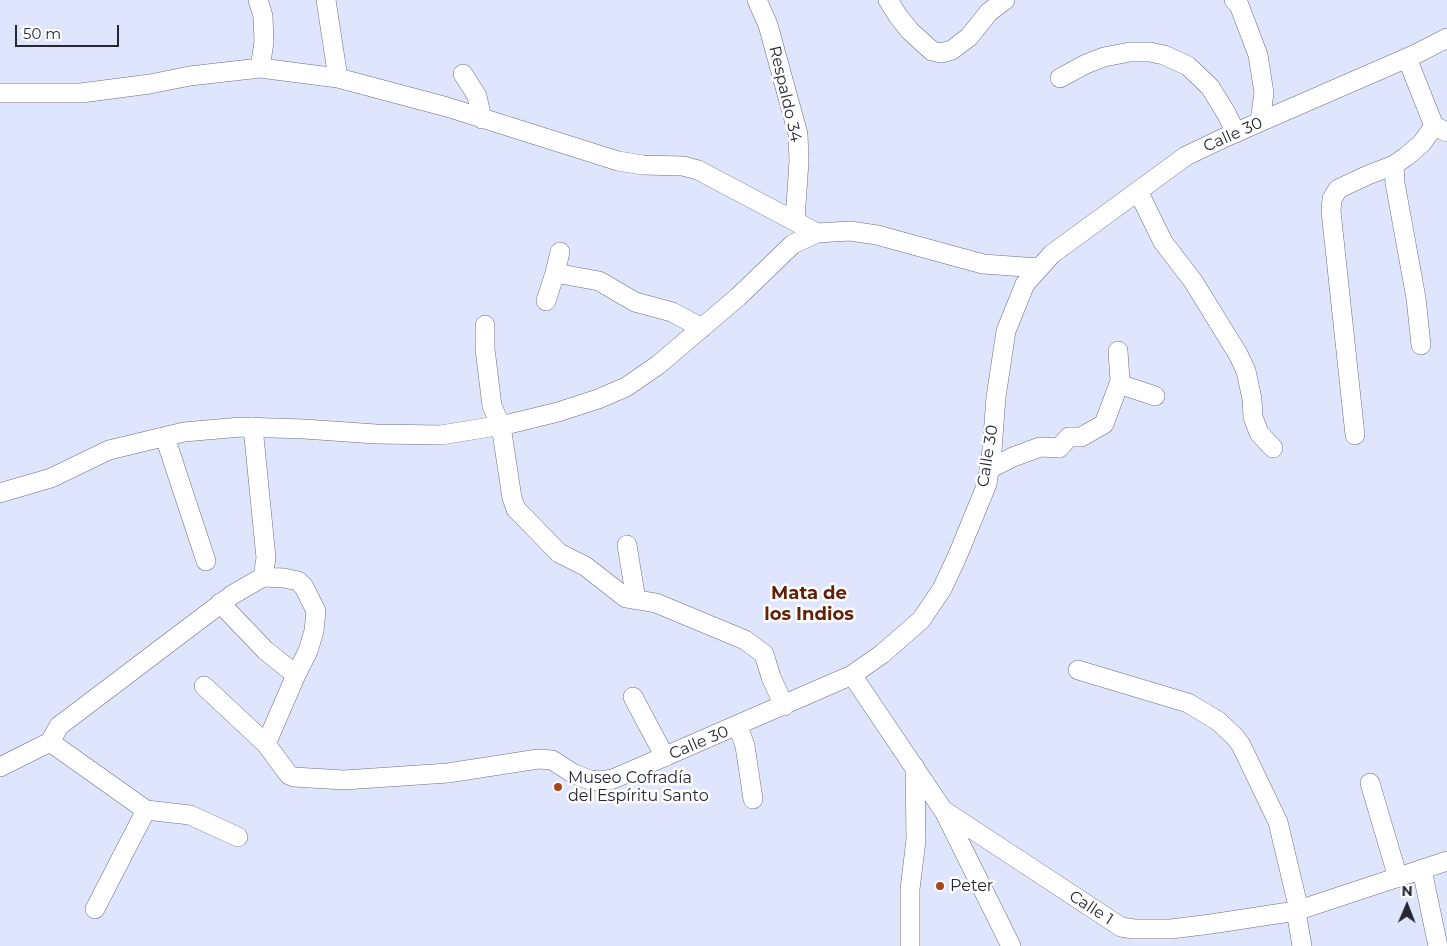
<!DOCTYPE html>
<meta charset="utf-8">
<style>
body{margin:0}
#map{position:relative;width:1447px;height:946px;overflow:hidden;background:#dee5fd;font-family:Montserrat,sans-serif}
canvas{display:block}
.north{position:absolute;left:1382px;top:881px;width:50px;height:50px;-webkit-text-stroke:4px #fff;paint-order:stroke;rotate:1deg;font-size:14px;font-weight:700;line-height:20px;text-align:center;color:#252831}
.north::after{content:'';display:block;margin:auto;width:18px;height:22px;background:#252831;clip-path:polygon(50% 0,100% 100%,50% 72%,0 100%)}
.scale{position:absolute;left:15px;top:25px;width:104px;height:22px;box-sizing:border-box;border:2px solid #252831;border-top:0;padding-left:6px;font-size:15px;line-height:18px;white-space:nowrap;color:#252831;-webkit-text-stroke:4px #fff;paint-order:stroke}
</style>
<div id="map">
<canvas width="1447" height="946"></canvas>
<div class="north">N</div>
<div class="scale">50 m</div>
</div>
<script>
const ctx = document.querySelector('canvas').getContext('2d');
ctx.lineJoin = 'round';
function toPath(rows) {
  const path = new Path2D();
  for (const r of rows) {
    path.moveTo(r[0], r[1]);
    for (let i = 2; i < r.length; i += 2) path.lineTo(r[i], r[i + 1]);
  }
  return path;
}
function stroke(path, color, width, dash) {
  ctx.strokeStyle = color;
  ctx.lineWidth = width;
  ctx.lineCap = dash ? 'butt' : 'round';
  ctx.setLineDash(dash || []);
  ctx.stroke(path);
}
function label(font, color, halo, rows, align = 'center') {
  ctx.font = font + ' Montserrat,sans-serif';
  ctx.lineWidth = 5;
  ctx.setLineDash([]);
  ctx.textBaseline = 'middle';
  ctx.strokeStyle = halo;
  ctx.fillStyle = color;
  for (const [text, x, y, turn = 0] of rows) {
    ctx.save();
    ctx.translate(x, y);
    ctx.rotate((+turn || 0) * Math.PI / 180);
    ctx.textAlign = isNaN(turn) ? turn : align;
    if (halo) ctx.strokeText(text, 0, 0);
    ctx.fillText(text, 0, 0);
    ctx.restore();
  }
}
const minor = toPath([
 [326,0,338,78],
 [757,0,768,25,798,134,799,161,795,220],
 [888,0,898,16,910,31,932,51,941,53,952,50,969,37,989,12,1005,0],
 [1234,0,1239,5,1258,55,1264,93,1260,122],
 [1407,58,1434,126,1447,132],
 [260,68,338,78,447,107,618,161,643,165,683,166,698,170,817,233],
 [463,74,477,96,482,119],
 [1060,78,1086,64,1104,57,1130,52,1150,52,1164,55,1188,66,1210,87,1226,113,1236,133],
 [0,93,81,93,150,84,190,76,260,68,264,42,263,16,258,0],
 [1394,165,1395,183,1416,298,1421,345],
 [1138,191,1163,242,1193,281,1238,354,1246,371,1252,399,1253,417,1259,433,1273,448],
 [560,252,555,273,599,281,635,302,672,312,702,328],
 [546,301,555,273],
 [485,325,485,349,492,406,501,426,512,498,516,509,559,553,585,566,626,598,656,603,745,640,764,654,771,677,784,706],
 [1119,384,1155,396],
 [1355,435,1331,211,1332,199,1338,189,1368,175,1394,165,1407,156,1422,143,1434,126],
 [165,437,206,561],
 [989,469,1013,457,1040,447,1059,448,1069,437,1081,437,1104,424,1120,381,1118,351],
 [0,493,51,478,109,450,184,432,241,427,304,429,376,434,441,435,509,424,558,412,598,399,626,387,658,365,738,297,793,244,817,233,850,231,877,235,983,264,1039,268],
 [627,545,636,600],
 [220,603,265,650,296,675,308,651,314,631,316,611,304,587,298,581,284,578,263,577],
 [1078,670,1188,703,1218,721,1235,737,1241,745,1278,822,1299,910],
 [852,675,943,810,1121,927,1134,929,1171,929,1211,924,1296,911,1447,861],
 [204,686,266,744,296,675],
 [633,697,665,757],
 [738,726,745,746,753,799],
 [50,742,146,810,190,815,238,837],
 [266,744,289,775,294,777,344,780,448,773,538,759,552,760,574,774,590,780,600,781,613,779,852,675,882,654,921,620,942,589,957,557,987,484,992,450,996,397,1006,331,1025,284,1052,254,1186,156,1230,135,1416,54,1447,38],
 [0,767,50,742,59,726,232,595,263,577,266,558,253,427],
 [1370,783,1398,878],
 [944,811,1011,946],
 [1422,870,1438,946],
 [95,909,146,810],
 [1296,911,1302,946],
 [910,946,910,889,916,840,915,767]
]);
stroke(minor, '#696f84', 20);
stroke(minor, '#fff', 19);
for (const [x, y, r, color] of [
 [558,787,5,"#aa441c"],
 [940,886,5,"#aa441c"]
]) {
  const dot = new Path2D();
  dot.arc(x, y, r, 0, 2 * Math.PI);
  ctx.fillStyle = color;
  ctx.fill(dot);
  stroke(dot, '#fff', 2);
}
label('16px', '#252831', '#fff', [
 ["Respaldo 34",785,94,77],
 ["Calle 30",1233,135,-24],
 ["Calle 30",988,456,-81],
 ["Calle 30",699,743,-23],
 ["Calle 1",1091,908,33]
]);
label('16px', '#252831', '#fff', [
 ["Museo Cofradía",568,778],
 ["del Espíritu Santo",568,796],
 ["Peter",950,886]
], 'left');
label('bold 18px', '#622107', '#fff', [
 ["Mata de",809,594],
 ["los Indios",809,615]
]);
</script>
